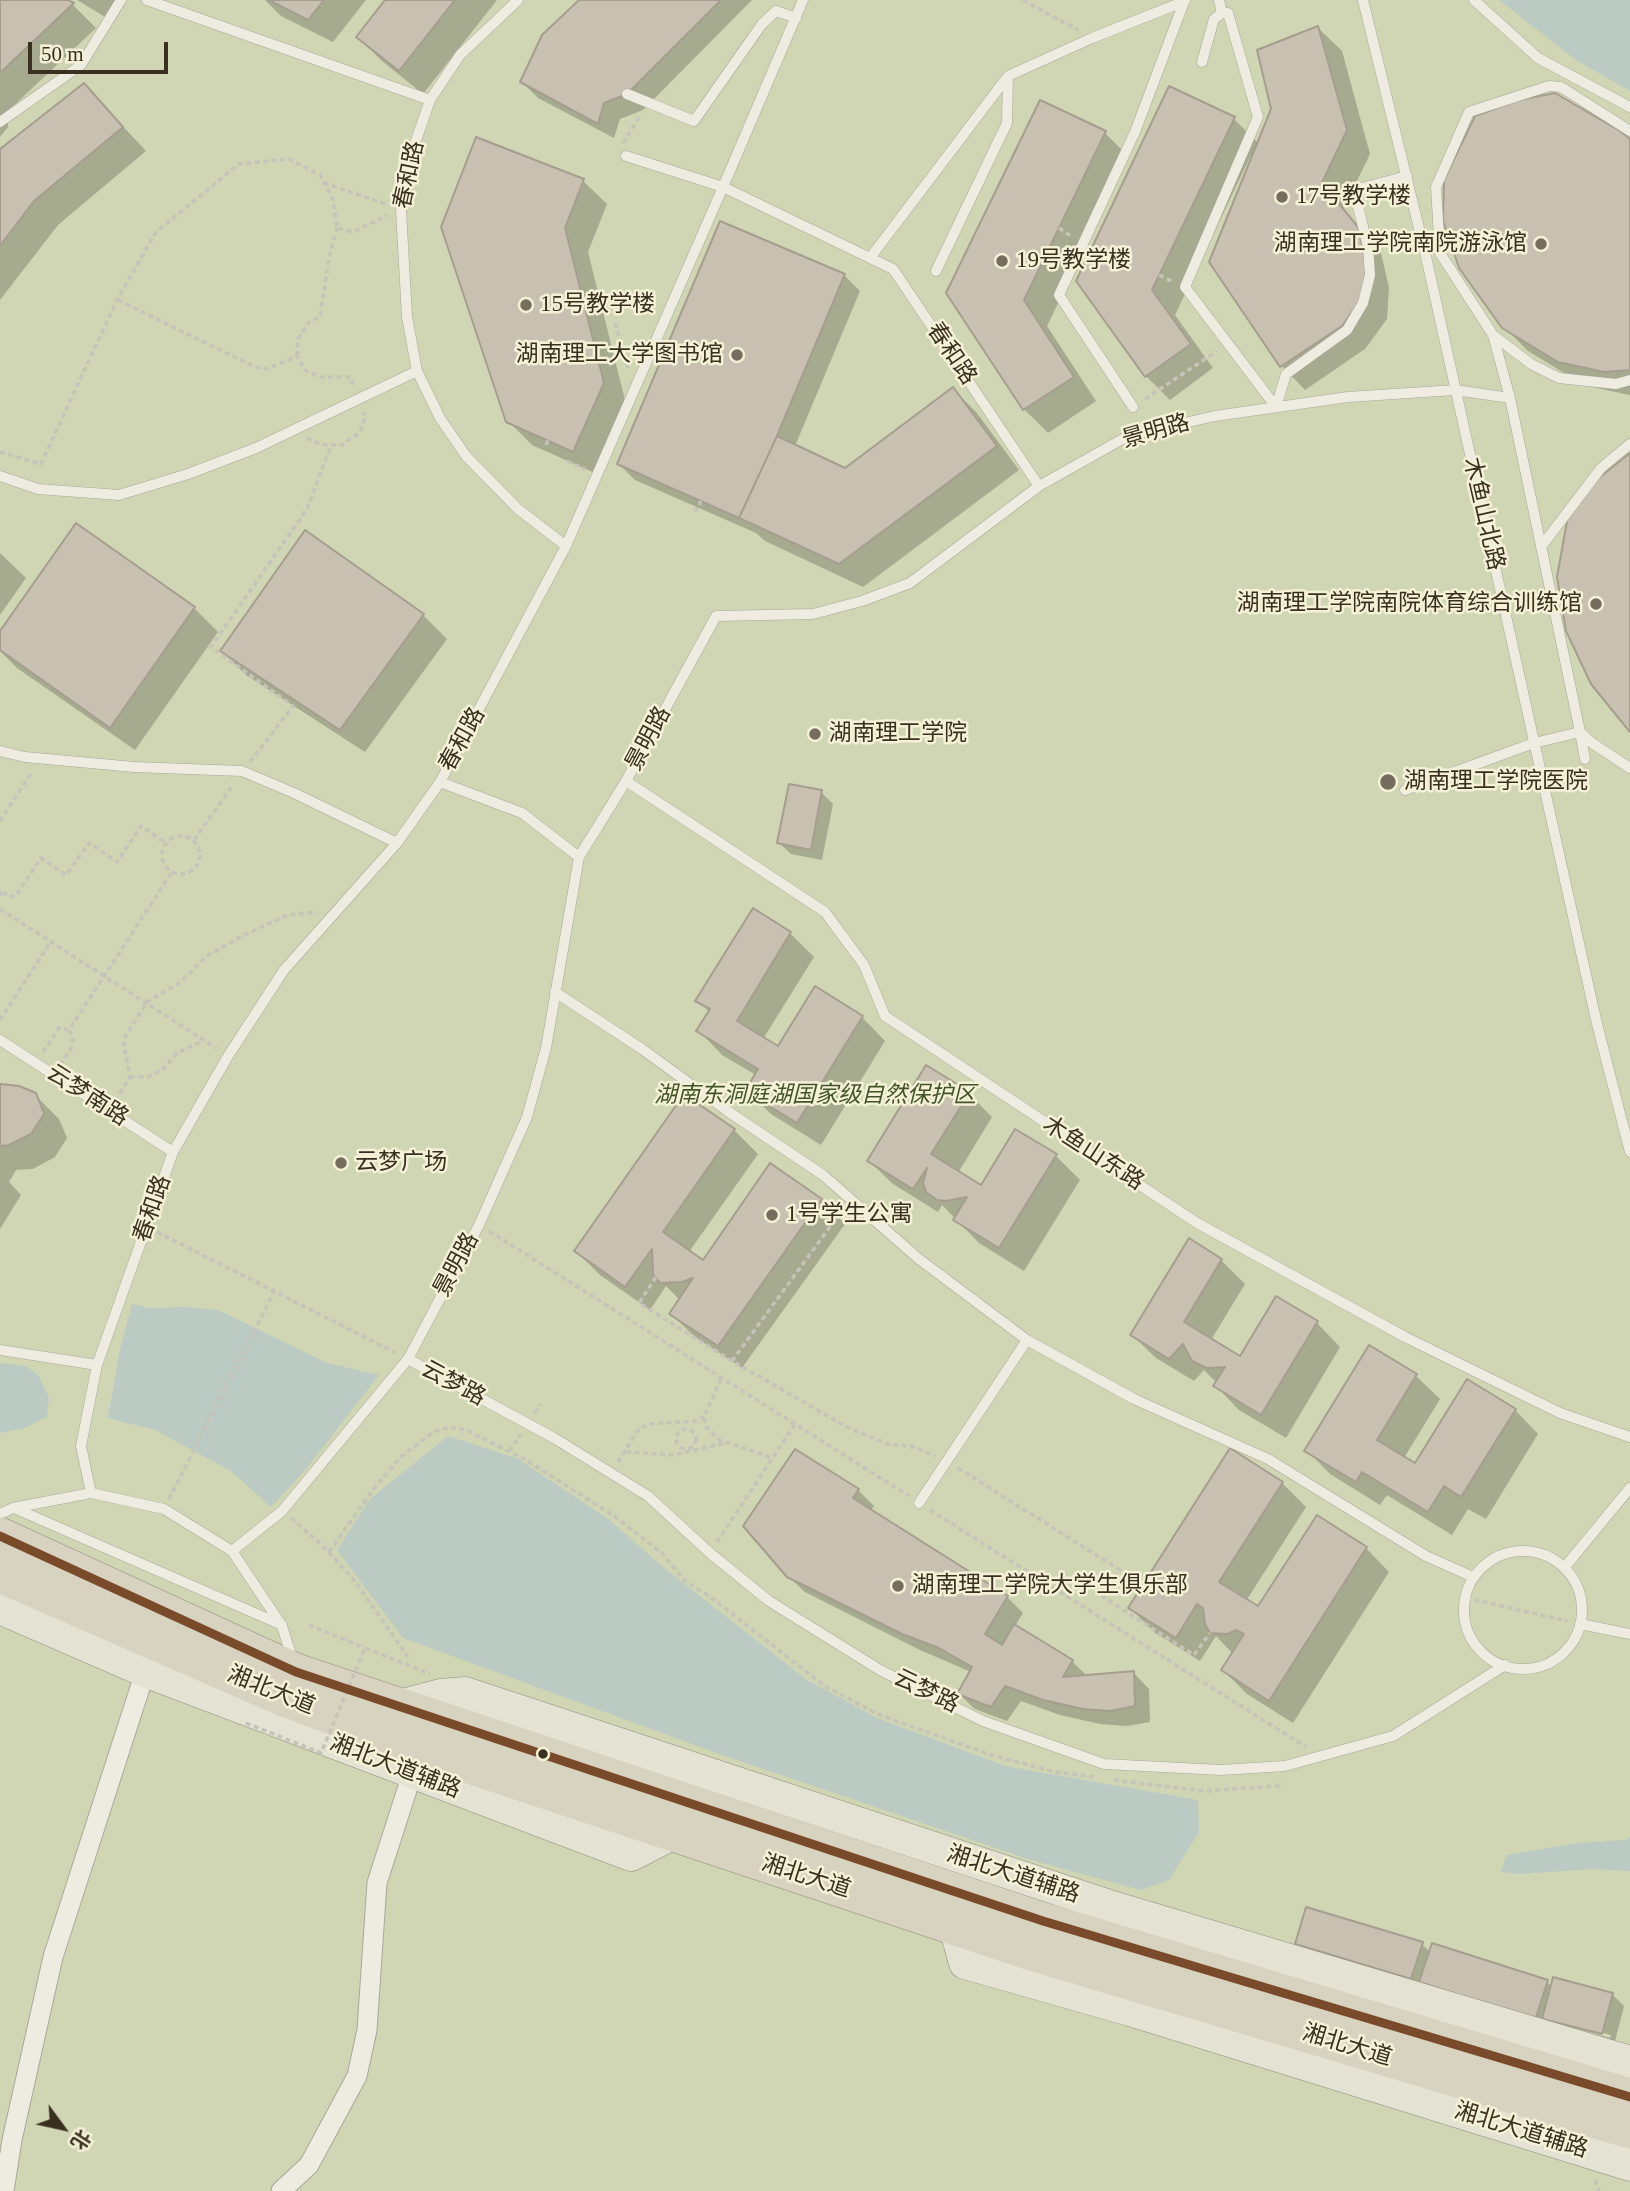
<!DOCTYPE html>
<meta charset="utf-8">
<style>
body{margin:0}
#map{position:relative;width:1630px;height:2191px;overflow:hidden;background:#e5e2d0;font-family:"Times New Roman","Noto Sans SC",serif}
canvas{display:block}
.north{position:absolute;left:28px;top:2093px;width:70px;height:70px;-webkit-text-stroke:5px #f4f1d7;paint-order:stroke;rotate:123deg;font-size:19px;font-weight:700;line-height:28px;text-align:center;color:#393020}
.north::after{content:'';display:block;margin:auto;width:24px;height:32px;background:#393020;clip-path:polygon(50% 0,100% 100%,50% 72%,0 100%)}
.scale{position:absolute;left:28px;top:42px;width:140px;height:32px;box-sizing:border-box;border:4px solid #393020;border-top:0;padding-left:9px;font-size:21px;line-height:24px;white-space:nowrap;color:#393020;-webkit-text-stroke:5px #f4f1d7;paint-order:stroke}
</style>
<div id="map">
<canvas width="1630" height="2191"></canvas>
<div class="north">北</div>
<div class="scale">50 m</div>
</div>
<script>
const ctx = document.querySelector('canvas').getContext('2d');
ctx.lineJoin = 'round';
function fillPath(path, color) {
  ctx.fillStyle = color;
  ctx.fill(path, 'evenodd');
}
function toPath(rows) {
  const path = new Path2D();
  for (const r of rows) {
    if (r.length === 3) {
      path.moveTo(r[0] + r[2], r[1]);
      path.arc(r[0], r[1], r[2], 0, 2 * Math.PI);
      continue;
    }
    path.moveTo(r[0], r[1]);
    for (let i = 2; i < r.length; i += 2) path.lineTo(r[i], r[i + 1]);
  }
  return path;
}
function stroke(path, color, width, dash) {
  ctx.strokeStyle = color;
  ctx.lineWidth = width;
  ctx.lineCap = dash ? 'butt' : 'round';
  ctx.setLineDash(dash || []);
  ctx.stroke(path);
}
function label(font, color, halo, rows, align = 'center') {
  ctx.font = font + ' "Times New Roman","Noto Sans SC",serif';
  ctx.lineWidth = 5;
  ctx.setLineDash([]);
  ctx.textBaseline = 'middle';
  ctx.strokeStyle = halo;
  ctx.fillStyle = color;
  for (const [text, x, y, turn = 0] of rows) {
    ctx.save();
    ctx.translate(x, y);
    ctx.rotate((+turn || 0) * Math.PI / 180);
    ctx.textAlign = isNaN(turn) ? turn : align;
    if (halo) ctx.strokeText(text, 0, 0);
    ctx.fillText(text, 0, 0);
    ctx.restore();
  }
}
fillPath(toPath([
 [0,0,1630,0,1630,2191,0,2191]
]), '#d0d5b3');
fillPath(toPath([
 [1499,0,1630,0,1630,91,1576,60],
 [132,1304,149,1308,184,1307,218,1310,327,1363,379,1375,306,1469,271,1507,231,1471,155,1430,108,1418,119,1354],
 [0,1363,26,1366,39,1376,49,1398,47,1417,25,1428,0,1433],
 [448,1436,518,1459,607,1518,664,1568,807,1680,877,1718,1005,1766,1198,1800,1199,1832,1169,1880,1141,1890,1028,1859,722,1755,403,1638,337,1550,370,1499],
 [1630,1837,1630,1871,1593,1869,1519,1874,1501,1872,1506,1855,1578,1843,1625,1840]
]), '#bbcbc3');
fillPath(toPath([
 [65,0,73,5,96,28,8,111,8,127,0,137,0,1],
 [77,0,119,0,107,18],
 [265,0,366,0,333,42,281,16],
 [387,0,497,0,423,94,382,61,358,37],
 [582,0,752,0,643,110,620,119,614,138,538,98,522,82],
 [1318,28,1342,51,1370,154,1343,210,1381,253,1389,288,1387,319,1365,349,1305,390,1282,366,1211,261,1254,156,1251,155,1175,315,1213,368,1170,400,1146,376,1078,281,1233,118,1259,144],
 [84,85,146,151,58,225,0,300,0,151],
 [1105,133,1129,157,1047,326,1096,401,1048,433,1024,409,948,293],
 [1630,142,1630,395,1629,395,1584,385,1528,351,1504,327],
 [583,181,607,204,588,252,627,408,597,474,532,445,508,421,443,227],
 [844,275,860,291,795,446,845,470,953,389,977,413,1019,470,863,587,765,541,756,533,635,480,619,464],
 [0,553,26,578,0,615],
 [194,608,218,632,135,750,17,668,0,651,0,634],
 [423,615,447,639,365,752,246,675,222,651],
 [821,792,833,804,822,860,791,854,779,843],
 [790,933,814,957,763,1039,778,1049,862,1017,885,1041,821,1145,771,1114,747,1091,756,1075,722,1055,699,1031,710,1013,698,1000],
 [0,1086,35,1095,59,1119,67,1138,55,1157,33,1169,16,1170,9,1182,21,1195,0,1229],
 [968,1093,992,1117,958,1173,981,1187,1016,1131,1056,1156,1080,1180,1024,1271,979,1243,942,1205,938,1212,893,1184,869,1161],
 [734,1130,758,1154,689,1252,703,1262,771,1165,821,1200,845,1224,742,1368,695,1337,671,1314,680,1300,666,1286,650,1310,600,1275,576,1251],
 [1221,1260,1245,1284,1211,1340,1241,1358,1317,1323,1340,1347,1286,1438,1239,1410,1216,1386,1217,1383,1204,1370,1194,1381,1156,1358,1132,1335],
 [1370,1347,1416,1376,1440,1399,1404,1458,1416,1465,1515,1410,1538,1434,1486,1519,1468,1509,1452,1535,1387,1495,1380,1505,1330,1474,1307,1450],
 [1282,1483,1306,1507,1246,1601,1259,1609,1366,1548,1389,1572,1293,1723,1247,1694,1223,1670,1233,1654,1216,1636,1200,1661,1154,1632,1130,1608],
 [858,1490,874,1506,870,1511,1007,1597,1023,1613,1015,1626,1072,1661,1088,1677,1134,1673,1149,1689,1150,1722,1127,1726,1100,1724,1060,1715,1021,1701,1007,1721,975,1709,959,1694,971,1672,920,1650,805,1592,788,1576],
 [1297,1944,1422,1944,1430,1952,1547,1982,1552,1987,1612,1994,1624,2006,1614,2045,1313,1959],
 [1556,2020,1611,2035,1610,2038,1556,2024]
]), '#0003');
const building = toPath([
 [0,0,68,0,74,3,0,73,0,0],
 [269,0,324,0,308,20,269,0],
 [385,0,455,0,399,71,356,37,385,0],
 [579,0,721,0,627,94,604,103,598,124,520,82,542,35,579,0],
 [1318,26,1347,130,1319,189,1340,205,1358,227,1366,263,1364,295,1342,326,1280,367,1209,262,1271,109,1257,50,1318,26],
 [84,83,123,127,34,201,0,246,0,149,84,83],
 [1169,86,1235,117,1152,290,1191,344,1145,377,1076,281,1169,86],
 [1555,93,1620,131,1630,139,1630,370,1604,372,1558,362,1502,328,1459,268,1443,220,1444,180,1475,116,1519,100,1555,93],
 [1040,100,1106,131,1024,300,1074,377,1023,410,946,293,1040,100],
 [476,137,584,179,565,228,604,383,573,452,506,422,441,227,476,137],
 [720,221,845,274,777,436,739,518,617,464,720,221],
 [953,387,997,446,839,564,739,518,777,436,845,468,953,387],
 [1630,453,1630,732,1591,684,1566,631,1557,577,1567,521,1589,486,1630,453],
 [76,523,195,607,110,728,0,650,0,631,76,523],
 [305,530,424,614,340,730,220,651,305,530],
 [789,784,822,790,811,850,777,843,789,784],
 [753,908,791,932,737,1021,778,1046,815,986,863,1016,797,1123,745,1091,758,1069,696,1031,710,1009,695,1001,753,908],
 [926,1065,970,1092,931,1154,981,1185,1015,1129,1057,1154,999,1248,953,1220,967,1197,946,1201,937,1200,926,1192,923,1183,927,1168,913,1189,867,1161,926,1065],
 [0,1084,19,1086,36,1093,44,1114,31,1134,9,1145,0,1146,0,1084],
 [684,1094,735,1129,663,1232,703,1260,770,1163,822,1199,718,1346,669,1314,693,1278,682,1282,660,1283,653,1274,652,1249,625,1287,574,1251,684,1094],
 [1189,1238,1222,1259,1184,1322,1240,1356,1276,1296,1318,1321,1261,1415,1213,1386,1225,1367,1207,1368,1192,1361,1183,1344,1169,1359,1130,1335,1189,1238],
 [1369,1345,1417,1374,1377,1440,1415,1463,1467,1379,1516,1409,1461,1497,1444,1486,1428,1512,1362,1472,1356,1482,1304,1451,1369,1345],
 [1230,1448,1283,1482,1219,1582,1258,1606,1317,1515,1367,1547,1269,1701,1221,1670,1244,1634,1237,1630,1227,1634,1210,1633,1205,1624,1203,1608,1197,1604,1176,1638,1128,1608,1230,1448],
 [795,1449,859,1489,853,1498,1008,1596,985,1634,1002,1645,1014,1624,1073,1660,1063,1677,1134,1671,1135,1706,1110,1711,1083,1709,1043,1700,1005,1686,991,1707,957,1694,972,1667,939,1648,902,1634,787,1577,743,1526,795,1449],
 [1306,1907,1423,1942,1411,1979,1295,1944,1306,1907],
 [1432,1943,1548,1980,1535,2020,1419,1982,1432,1943],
 [1553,1977,1613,1993,1602,2034,1542,2019,1553,1977]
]);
fillPath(building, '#c8c1b1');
stroke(building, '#a59e8f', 2);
const lane = toPath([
 [147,0,430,100],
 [803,0,723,187,893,269,1039,486],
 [1219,0,1222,13],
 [1363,0,1427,261,1597,1024,1630,1152],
 [1474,0,1538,58,1630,107],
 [1202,62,1214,19,1222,13,1228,13,1258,117,1185,287,1276,407],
 [627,94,694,121,762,24,776,11,796,18],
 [0,122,81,65,121,0],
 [870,258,1008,76,1092,38,1185,1],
 [936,271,1007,123,1008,76],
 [1493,335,1440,253,1436,187,1469,112,1549,86,1561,87,1630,131],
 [1133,407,1059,295,1135,132,1184,2],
 [1276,407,1286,374,1347,330,1363,303,1370,275,1368,247,1354,190,1407,176],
 [0,476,38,489,119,495,188,474,256,448,417,371],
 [566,546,723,187,626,156],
 [1541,547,1601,468,1630,444],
 [0,751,25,757,134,767,242,771,294,793,397,843],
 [1585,759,1580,732,1592,743,1630,768],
 [626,781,825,912,864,965,885,1016,1197,1223,1405,1337,1560,1413,1630,1437],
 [440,782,522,813,579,857],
 [1405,790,1534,743,1580,732,1510,398],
 [555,992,642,1049,726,1110,823,1175,919,1259,1027,1340,1134,1399,1268,1459,1426,1556,1473,1577],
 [0,1040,173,1152],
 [0,1350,97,1365],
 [408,1359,554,1438,648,1496,710,1553,769,1601,880,1670,983,1721,1104,1764,1221,1770,1285,1766,1393,1736,1505,1665],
 [91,1493,81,1446,97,1365,173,1152,228,1056,284,970,397,843,440,782,566,546,518,509,466,456,440,418,417,371,407,317,401,210,410,158,430,100,460,55,518,0],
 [919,1503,1027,1340],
 [14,1508,282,1625],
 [0,1514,13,1508,91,1493,164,1509,232,1551,282,1626,293,1661],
 [232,1551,282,1511,408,1359,479,1225,527,1117,546,1048,579,857,626,781,716,616,813,614,862,601,910,583,1039,486,1128,436,1215,416,1348,397,1455,390,1510,398,1493,335,1531,364,1559,378,1616,384,1630,380],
 [1523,1610,59],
 [1564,1568,1630,1488],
 [1580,1624,1630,1634]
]);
const street = toPath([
 [4,2191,12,2140,53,1957,148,1663],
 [281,2191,309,2165,357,2076,367,2030,377,1883,415,1765]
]);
const primary = toPath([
 [0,1608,145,1671,631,1855,674,1833],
 [399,1706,441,1695,465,1693,1106,1905,1630,2062],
 [955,1927,965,1963,1130,2010,1630,2165]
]);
const highway = toPath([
 [0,1536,296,1672,1043,1921,1630,2097],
 [0,1574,289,1700,421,1749,1028,1951,1630,2130]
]);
stroke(lane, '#aaa799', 11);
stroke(street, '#aaa799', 21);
stroke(primary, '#908c7f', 33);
stroke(highway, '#908c7f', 38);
stroke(toPath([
 [1023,0,1078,30],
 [623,143,641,114],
 [324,183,389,205],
 [1059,228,1072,237],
 [1159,275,1173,282],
 [118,300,255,367,267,369,297,356,305,370,320,377,350,377,355,388],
 [615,323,628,368],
 [297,356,298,339,309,322,320,317,329,258,337,228],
 [1145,399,1217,351],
 [307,438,322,445,342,445,360,432,365,417,363,412],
 [546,445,548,440],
 [0,452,41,464,117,300,156,232,239,164,289,159,320,175,333,199,337,228,353,232,388,215],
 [567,461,585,469],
 [695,512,701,501],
 [250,762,293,706,211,647,307,509,331,445],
 [0,821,32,772],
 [181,855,19],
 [194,840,233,785],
 [0,891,0,899],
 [2,893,15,897,41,858,66,875,89,843,117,862,141,826,166,843],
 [0,909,216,1048],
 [0,1020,50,943],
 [43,1052,59,1028,69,1030,172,872],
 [60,1065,72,1047,73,1039,69,1030],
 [130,1077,148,1077,163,1069,177,1053,203,1041],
 [115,1101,130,1077,123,1040,147,1002,181,982,207,956,244,935,288,915,317,912],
 [489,1231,909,1496],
 [157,1232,396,1353],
 [656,1277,639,1303,732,1361,847,1427,887,1444,915,1447,935,1456],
 [732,1361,843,1209],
 [721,1379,704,1417,706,1427,720,1440,772,1458],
 [535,1413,541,1404],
 [686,1439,10],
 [509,1451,521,1434],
 [626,1452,673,1455,725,1443],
 [618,1462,639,1429,649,1424,695,1421,704,1417],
 [958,1468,1120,1570,1103,1597,1194,1655,1210,1633],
 [169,1499,274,1292],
 [930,1510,1306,1747],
 [291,1518,323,1546,354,1580,408,1657],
 [717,1542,795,1424],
 [329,1552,375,1487,401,1457,433,1432,450,1427,466,1430,526,1460,614,1516,662,1553,684,1580,713,1599,826,1687,880,1715,991,1755,1055,1772,1096,1777],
 [1466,1598,1567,1621],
 [309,1625,365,1648],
 [1114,1780,1204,1791,1279,1786,1280,1781],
 [1595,2180,1599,2191]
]), '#c6c3b8', 3.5, [5, 3.5]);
stroke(lane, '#eeebe1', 10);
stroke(street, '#eeebe1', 19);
stroke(primary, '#e4e2d3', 32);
stroke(highway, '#d8d3c1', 37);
stroke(toPath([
 [246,1723,321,1753,365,1648,430,1674]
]), '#c6c3b8', 3.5, [5, 3.5]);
stroke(toPath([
 [0,1536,296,1672,1043,1921,1630,2097]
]), '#7a4b2a', 9);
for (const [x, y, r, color] of [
 [1282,197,7,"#756e5e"],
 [1541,244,7,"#756e5e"],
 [1002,261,7,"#756e5e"],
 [526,305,7,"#756e5e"],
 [737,355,7,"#756e5e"],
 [1596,604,7,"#756e5e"],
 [815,734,7,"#756e5e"],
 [1388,782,9,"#756e5e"],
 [341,1163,7,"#756e5e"],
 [772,1215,7,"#756e5e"],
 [898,1586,7,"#756e5e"],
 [543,1754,6,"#393020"]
]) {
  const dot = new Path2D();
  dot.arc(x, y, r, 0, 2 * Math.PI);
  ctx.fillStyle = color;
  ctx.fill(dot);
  stroke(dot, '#f4f1d7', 2.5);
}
label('23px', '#393020', '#f4f1d7', [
 ["春和路",410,175,-78],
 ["春和路",951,354,56],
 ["景明路",1156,432,-16],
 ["木鱼山北路",1483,514,77],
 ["景明路",649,739,-62],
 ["春和路",463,740,-61],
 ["云梦南路",87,1096,33],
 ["木鱼山东路",1093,1154,33],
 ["春和路",153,1209,-71],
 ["景明路",457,1265,-62],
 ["云梦路",453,1384,28],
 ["湘北大道",271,1691,22],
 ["云梦路",926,1692,26],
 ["湘北大道辅路",395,1767,21],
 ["湘北大道辅路",1013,1875,18],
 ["湘北大道",806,1877,18],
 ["湘北大道",1347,2046,17],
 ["湘北大道辅路",1521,2131,17]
]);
label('23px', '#393020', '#f4f1d7', [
 ["17号教学楼",1296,197],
 ["湖南理工学院南院游泳馆",1527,244,"right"],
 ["19号教学楼",1016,261],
 ["15号教学楼",540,305],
 ["湖南理工大学图书馆",723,355,"right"],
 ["湖南理工学院南院体育综合训练馆",1582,604,"right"],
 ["湖南理工学院",829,734],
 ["湖南理工学院医院",1404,782],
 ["云梦广场",355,1163],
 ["1号学生公寓",786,1215],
 ["湖南理工学院大学生俱乐部",912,1586]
], 'left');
label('italic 23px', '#425528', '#f4f1d7', [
 ["湖南东洞庭湖国家级自然保护区",815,1096]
]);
</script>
